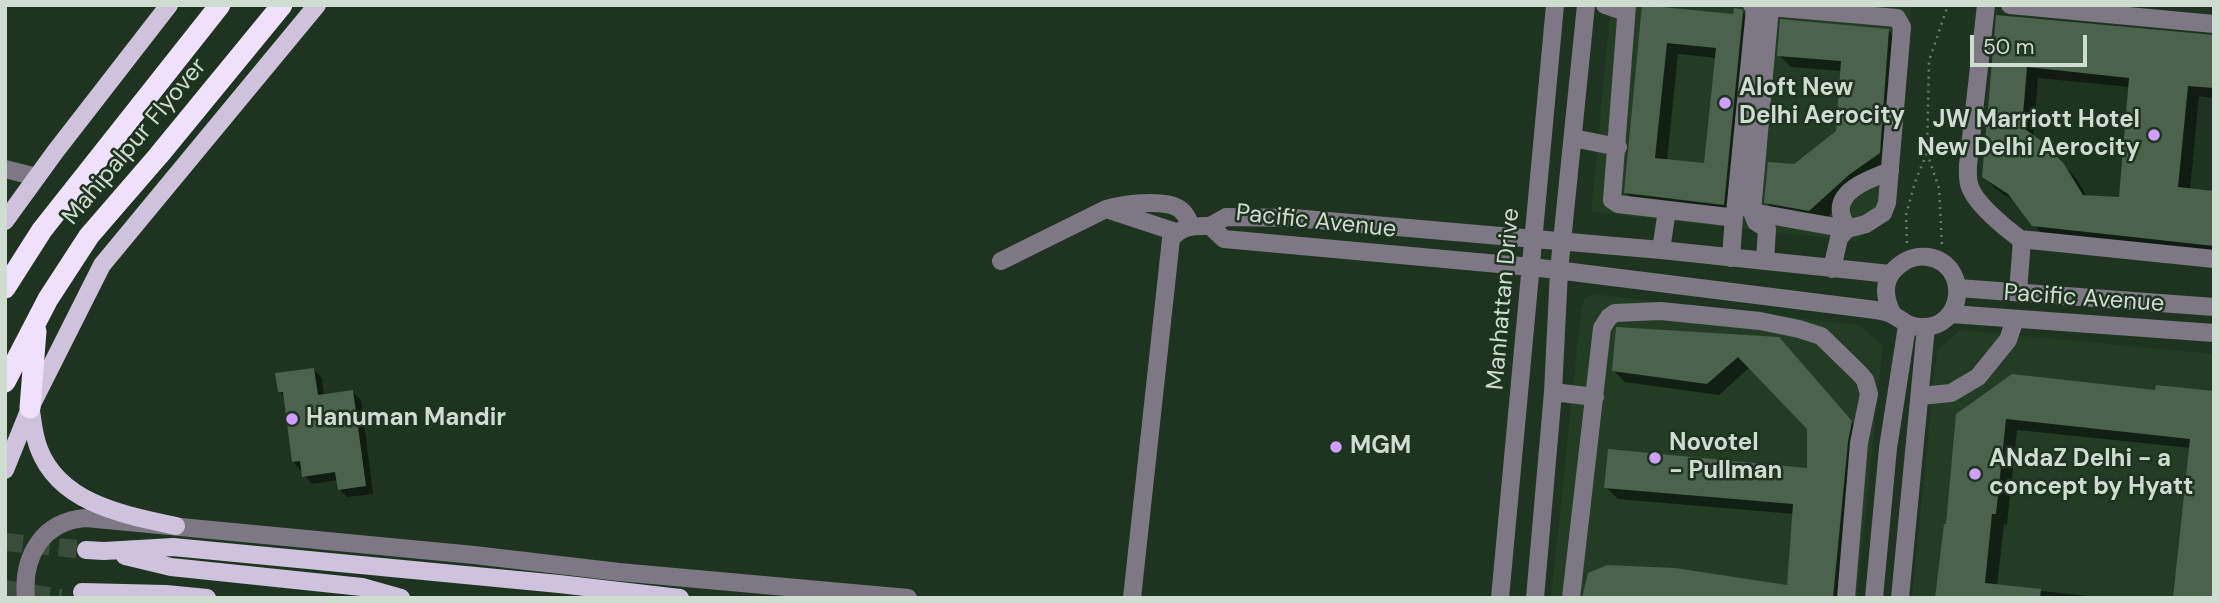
<!DOCTYPE html>
<html>
<head>
<meta charset="utf-8">
<style>
	body { margin:0 }
	#map { position:relative; width:2219px; height:603px; overflow:hidden; background:#1e3420; font-family:"DM Sans",sans-serif }
	canvas { display:block }
	.frame { position:absolute; inset:0; border:7px solid #cfdcd0; pointer-events:none }
	.scale { position:absolute; left:1970px; top:35px; width:117px; height:32px; box-sizing:border-box; border:4px solid #cfdcd0; border-top:0; padding-left:9px; font-size:21px; line-height:24px; white-space:nowrap; color:#cfdcd0; -webkit-text-stroke:5px #1e3420; paint-order:stroke }
</style>
</head>
<body>
<div id="map">
<canvas width="2219" height="603"></canvas>
<div class="frame"></div>
<div class="scale">50 m</div>
</div>
<script>
const g = document.querySelector('canvas').getContext('2d');
g.lineJoin = 'round';
function fill(path, color) { g.fillStyle = color; g.fill(path, 'evenodd'); }
function stroke(path, color, width, dash) { g.strokeStyle = color; g.lineWidth = width; g.lineCap = dash ? 'butt' : 'round'; g.setLineDash(dash || []); g.stroke(path); }
function drawText(font, color, halo, rows, align = 'center') {
  g.font = font + ' "DM Sans",sans-serif'; g.lineWidth = 5; g.setLineDash([]); g.textBaseline = 'middle'; g.strokeStyle = halo; g.fillStyle = color; for (const [text, x, y, turn = 0] of rows) {
    g.save(); g.translate(x, y); g.rotate((+turn || 0) * Math.PI / 180); g.textAlign = isNaN(turn) ? turn : align; if (halo) g.strokeText(text, 0, 0); g.fillText(text, 0, 0); g.restore();
  }
}
fill(new Path2D(`
	M1611,5H1914L1911,9L1890,221L1869,230L1856,241L1591,212Z
	M1592,294L1859,325L1883,346L1857,598H1551L1581,311L1584,299Z
	M1960,330L2214,354V598H1912L1937,350Z`), '#223d24');
fill(new Path2D(`
	M1643,7L1734,16L1741,11L1753,23L1736,216L1637,204L1626,193ZM1678,54L1717,58L1706,165L1667,161Z
	M1998,16L2214,37V98L2199,96L2190,190L2214,192V256L2045,237L2015,202L1995,188L1983,176ZM2038,78L2130,87L2121,199L2087,197L2076,178L2043,144L2033,137Z
	M1888,30L1900,42L1891,165L1862,185L1822,222L1778,214L1766,202L1795,166L1838,132L1842,71L1791,67L1779,55Z
	M1790,351L1863,435L1845,598H1584L1789,587L1794,514L1618,499L1606,487L1809,470V428L1750,367L1719,395L1625,382L1613,370Z
	M314,370L322,378L324,396L353,392L361,400L373,494L347,497L339,489L338,480L312,484L293,461L286,398L280,392Z
	M2157,392L2214,393L2191,448L2017,430L2007,525L2004,524L1997,586L2106,598H1937L1947,526L1958,415Z`), '#0007');
fill(new Path2D(`
	M1642,5L1733,14L1734,8L1742,9L1743,12L1724,205L1624,193ZM1667,43L1716,48L1704,163L1655,158Z
	M1996,15L2214,35V88L2188,86L2178,187L2214,191V246L2032,226L2008,194L1982,177ZM2027,67L2129,78L2119,197L2083,195L2064,164L2044,143L2022,127Z
	M1780,19L1889,29L1880,153L1850,174L1809,211L1764,203L1768,162L1794,164L1836,131L1841,61L1777,56Z
	M1616,327L1779,337L1852,421L1848,442L1833,598H1582L1588,573L1607,565L1675,568L1787,585L1793,504L1604,488L1608,449L1807,468V429L1738,357L1707,384L1612,371Z
	M314,368L318,395L353,390L366,486L338,490L335,472L302,477L300,461L292,462L283,392H278L275,373Z
	M2012,374L2155,390L2156,385L2214,391V598H2173L2190,439L2006,419L1996,514H1992L1985,583L2041,589L2040,598H1935L1944,524H1946L1956,414Z`), '#4b624d');
stroke(new Path2D(`
	M5,542L86,550
	M5,589L61,598`), '#394d3a', 18, [18, 9]);
stroke(new Path2D(`
	M1927,153L1939,188L1942,245
	M1907,243L1906,215L1915,182L1927,153L1929,61L1948,5`), '#6a7c6c', 2.5, [2, 5]);
stroke(new Path2D(`
	M1605,5L1626,12
	M1627,5L1612,200L1618,204L1728,217L1734,216L1735,213L1755,9L1752,5
	M1986,5L1968,165C1968,172 1967,180 1970,187C1976,204 2005,228 2020,239L2214,259
	M2010,5L2214,24
	M1573,138L1618,147
	M5,169L37,177
	M1106,209L1176,232
	M1752,212L1847,229L1866,224L1883,213L1887,203L1902,27L1897,18L1770,7L1752,212L1756,222L1767,229L1765,261
	M1210,226L1224,239L1532,267L1876,310C1881,311 1887,312 1891,314C1902,319 1907,327 1920,327C1965,330 1971,264 1928,257C1914,255 1904,260 1894,270C1882,283 1885,300 1893,315
	M1210,226L1226,217L1294,218L1661,250L1890,274
	M1847,229C1845,224 1842,218 1841,213C1837,189 1873,178 1890,171
	M1661,250L1667,210
	M1731,258L1734,216
	M1001,261L1106,209C1122,204 1163,199 1178,208C1185,212 1188,219 1191,226
	M1832,269L1839,238L1847,229
	M1958,288L2214,307
	M2018,292L2022,240
	M1951,314L2214,333
	M1553,392L1595,397
	M1920,396L1951,393L1978,377L2008,340L2015,319
	M26,598C22,557 42,521 86,518L474,555L619,572L908,598
	M1132,598L1171,239C1182,225 1194,226 1210,226
	M1500,598L1555,5
	M1535,598L1553,392L1559,271L1586,5
	M1571,598L1602,328L1609,317L1615,313L1661,311L1760,321L1799,329L1821,336L1860,374L1865,380L1869,394L1859,443L1846,598
	M1874,598L1888,448L1907,326
	M1900,598L1926,327`), '#7e7884', 18);
stroke(new Path2D(`
	M5,221L55,152L169,5
	M31,411C33,424 34,437 39,449C60,504 125,515 176,526
	M5,470L30,408L102,265L317,5
	M86,550L104,551L173,547L559,584L680,598
	M125,556L171,567L362,587L401,598
	M82,592L166,594L207,598`), '#cfc2dc', 18);
stroke(new Path2D(`
	M5,288L42,230L220,5
	M5,382L48,299L89,236L159,155L282,5
	M30,408L36,331`), '#efe0fe', 21);
for (const [x, y, r, color] of [
	[1725,103,7,"#d19dfe"],
	[2154,135,7,"#d19dfe"],
	[292,419,7,"#d19dfe"],
	[1336,447,7,"#d19dfe"],
	[1655,458,7,"#d19dfe"],
	[1975,474,7,"#d19dfe"]
]) { const dot = new Path2D(); dot.arc(x, y, r, 0, 2 * Math.PI); g.fillStyle = color; g.fill(dot); stroke(dot, '#1e3420', 2.5); }
drawText('bold 24px', '#cfdcd0', '#1e3420', [
	["Aloft New",1739,89],
	["Delhi Aerocity",1739,117],
	["JW Marriott Hotel",2140,121,"right"],
	["New Delhi Aerocity",2140,149,"right"],
	["Hanuman Mandir",306,419],
	["Novotel",1669,444],
	["- Pullman",1669,472],
	["MGM",1350,447],
	["ANdaZ Delhi - a",1989,460],
	["concept by Hyatt",1989,488]
], 'left');
drawText('24px', '#cfdcd0', '#1e3420', [
	["Mahipalpur Flyover",135,142,-50],
	["Pacific Avenue",1316,222,6],
	["Manhattan Drive",1504,299,-85],
	["Pacific Avenue",2084,299,4]
]);
</script>
</body>
</html>
